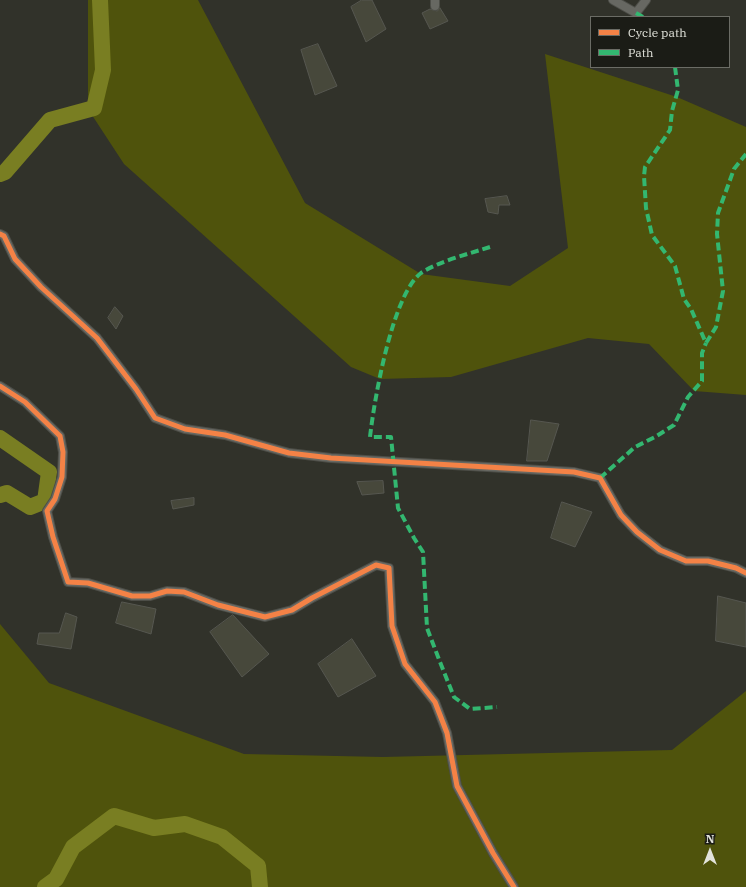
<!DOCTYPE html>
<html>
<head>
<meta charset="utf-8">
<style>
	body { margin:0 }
	#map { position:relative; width:746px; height:887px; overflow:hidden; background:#31322a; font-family:"IBM Plex Serif",serif }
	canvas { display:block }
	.legend { position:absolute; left:590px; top:16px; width:140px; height:52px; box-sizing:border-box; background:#1b1c16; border:1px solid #6b6c65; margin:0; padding:5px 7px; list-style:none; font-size:12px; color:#e2e3db }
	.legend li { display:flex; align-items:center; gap:8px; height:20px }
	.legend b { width:20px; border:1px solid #6b6c65 }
	.north { position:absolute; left:690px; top:831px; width:40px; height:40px; -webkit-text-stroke:3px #1b1c16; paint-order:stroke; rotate:0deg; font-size:11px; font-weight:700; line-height:16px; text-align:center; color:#e2e3db }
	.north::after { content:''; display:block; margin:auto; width:14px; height:18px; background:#e2e3db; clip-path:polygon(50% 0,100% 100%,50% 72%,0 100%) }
</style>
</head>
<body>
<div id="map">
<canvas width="746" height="887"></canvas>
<ul class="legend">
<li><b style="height:5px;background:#f48246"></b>Cycle path</li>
<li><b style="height:5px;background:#33b770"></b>Path</li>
</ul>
<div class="north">N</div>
</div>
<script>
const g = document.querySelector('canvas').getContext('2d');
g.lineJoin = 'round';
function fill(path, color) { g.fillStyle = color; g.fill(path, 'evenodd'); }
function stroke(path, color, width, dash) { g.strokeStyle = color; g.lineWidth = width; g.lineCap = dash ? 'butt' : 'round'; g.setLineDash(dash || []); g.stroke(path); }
fill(new Path2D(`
	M88,0H198L305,203L421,274L510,286L568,248L545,54L677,97L746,127V395L694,391L649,344L588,338L451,377L380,379L351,367L124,164L88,109Z
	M0,624L49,683L244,754L383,757L672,750L746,691V887H0Z`), '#4f530c');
stroke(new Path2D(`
	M0,174L5,172L50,120L94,108L103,70L100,0
	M0,438L49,472L45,501L30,507L7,493L0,495
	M45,887L56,879L73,847L114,816L154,828L185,824L222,837L258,866L260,887`), '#797e22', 16);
const building = new Path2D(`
	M362,0H372L386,29L366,42L351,7Z
	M440,8L448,21L430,29L422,13L430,9L437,11Z
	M318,44L337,86L315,95L301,50Z
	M507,196L510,205H499L498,214L488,212L485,199Z
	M115,307L123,316L116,329L108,318Z
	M531,420L559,424L547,461H527Z
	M383,481L384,493L362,495L357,482Z
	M194,498V505L173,509L171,501Z
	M562,502L592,512L575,547L551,538Z
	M718,596L746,603V647L716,641Z
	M122,602L156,609L151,634L116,623Z
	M66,613L77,617L71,649L37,644L39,633H59Z
	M233,615L269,654L242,677L210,632Z
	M352,639L376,676L338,697L318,664Z`);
fill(building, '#47483b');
stroke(building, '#565750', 1);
const street = new Path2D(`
	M613,0L636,13L646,0
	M435,6V0
	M0,234L4,236L15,259L41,287L97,338L136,389L155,418L185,429L225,435L289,453L331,458L574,472L600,478L621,515L637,532L660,550L686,561H708L736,568L746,573
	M0,386L25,402L60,436L63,452L62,477L55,499L47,511L53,537L68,582L88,583L132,596H150L167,591L184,592L218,605L265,617L292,610L312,598L376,565L389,568L392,626L405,664L435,702L447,733L457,786L493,853L514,887`);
stroke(street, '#4d4e48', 10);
stroke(street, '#676862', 8);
stroke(new Path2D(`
	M636,13L643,17
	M675,67L678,90L672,111L670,130L645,167L644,176L646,208L652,235L675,266L684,299L691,309L706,343L716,327L723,291L717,234L718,213L734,169L746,154
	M490,247C471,253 437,262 421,273C392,295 374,401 370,437H391L398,508L414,538L423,552L427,628L440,662L454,697L470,709L497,707
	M600,478L635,447L655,437L674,425L688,397L702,381V353L706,343`), '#33b770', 4, [8, 4]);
stroke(new Path2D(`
	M0,234L4,236L15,259L41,287L97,338L136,389L155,418L185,429L225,435L289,453L331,458L574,472L600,478L621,515L637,532L660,550L686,561H708L736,568L746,573
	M0,386L25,402L60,436L63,452L62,477L55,499L47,511L53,537L68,582L88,583L132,596H150L167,591L184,592L218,605L265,617L292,610L312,598L376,565L389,568L392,626L405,664L435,702L447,733L457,786L493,853L514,887`), '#f48246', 5);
</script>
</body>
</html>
